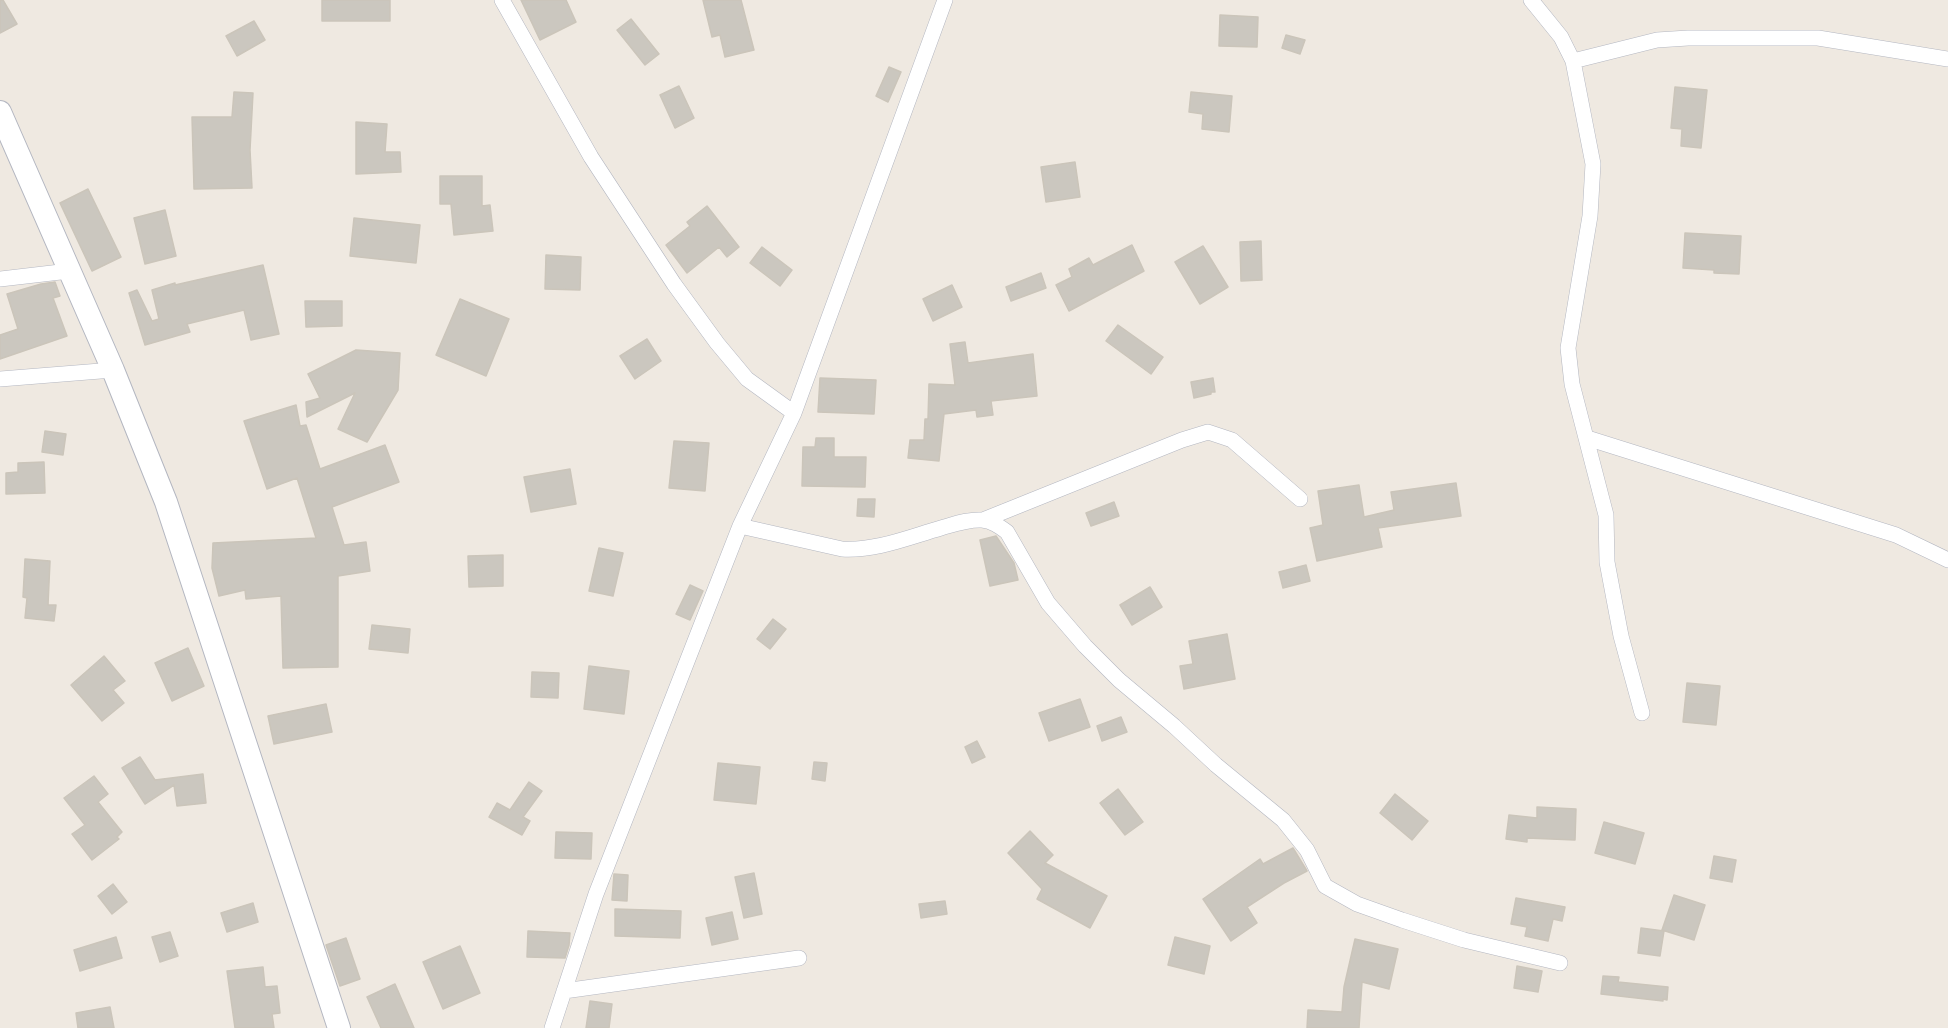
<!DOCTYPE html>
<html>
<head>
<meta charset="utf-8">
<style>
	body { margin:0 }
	canvas { display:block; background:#efe9e1 }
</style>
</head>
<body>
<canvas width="1948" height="1028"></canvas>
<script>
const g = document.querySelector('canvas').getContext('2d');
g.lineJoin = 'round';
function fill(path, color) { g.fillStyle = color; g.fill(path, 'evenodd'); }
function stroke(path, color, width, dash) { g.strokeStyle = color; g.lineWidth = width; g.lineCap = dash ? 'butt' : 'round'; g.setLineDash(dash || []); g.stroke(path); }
const building = new Path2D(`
	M0,0H3L17,24L0,33Z
	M322,0H390V21H322Z
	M521,0H566L576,22L540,40Z
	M703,0H741L754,50L725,57L720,35L712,37Z
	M1220,15L1258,17L1257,47L1219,46Z
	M631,19L659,54L645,65L617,30Z
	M254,21L265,40L237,56L226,36Z
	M1286,35L1305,40L1300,54L1282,48Z
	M889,67L901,72L888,102L876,96Z
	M679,86L694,118L675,128L660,95Z
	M1675,87L1707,90L1701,148L1681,146L1682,129L1671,128Z
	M234,92L253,93L250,150L252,188L194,189L192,117H232Z
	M1191,92L1232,96L1229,132L1202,129L1203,114L1189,112Z
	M356,122L387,124L385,152H400L401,172L356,174Z
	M1075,162L1080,197L1046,202L1041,167Z
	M440,176H482V206L490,205L493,231L454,235L451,204H440Z
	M88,189L121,257L92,271L60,203Z
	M707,206L739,247L727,257L719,247L687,273L666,245L690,226L687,222Z
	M165,210L176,256L145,264L134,218Z
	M354,218L420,225L416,263L350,256Z
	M1685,233L1741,236L1739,274L1714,273V270L1683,268Z
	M1261,241L1262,280L1241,281L1240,242Z
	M1132,245L1144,271L1069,311L1056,285L1072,277L1069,269L1089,258L1093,265Z
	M1203,246L1228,287L1200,304L1175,262Z
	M762,247L792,270L780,286L750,263Z
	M546,255L581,257L580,290L545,289Z
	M263,265L279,334L251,340L244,310L187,324L190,332L145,345L129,293L137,290L152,321L159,319L152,290L175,283V285Z
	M1041,273L1046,288L1011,301L1006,287Z
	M55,282L60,296L53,298L67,336L0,359V335L18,329L7,294L41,284Z
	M952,285L962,307L933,321L923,299Z
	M460,299L509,319L486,376L436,355Z
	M305,301H342V326L306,327Z
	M1118,325L1163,357L1151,374L1106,341Z
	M647,339L661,361L635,379L620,356Z
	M965,342L968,363L1033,354L1037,396L991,401L993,415L977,417L976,410L944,414L939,461L908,458L910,440H924L925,419H928L929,384L955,385L950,344Z
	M356,350L400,353L398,390L367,442L338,429L355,393L307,417L306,402L320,398L308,374Z
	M820,378L876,380L874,414L818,412Z
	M1213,378L1215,392H1211V394L1194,398L1191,382Z
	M296,405L300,426L306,425L320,469L385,445L399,482L332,507L344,545L366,542L370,571L338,576V667L283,668L281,596L246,599L245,590L219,596L212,568L213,543L316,538L297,478L267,489L244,421Z
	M45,431L66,434L63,455L42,452Z
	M816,438H834V457H866L865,487L802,486L803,447H815Z
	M674,441L709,443L705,491L669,488Z
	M44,462L45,493L6,494V473L18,472V463Z
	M570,469L576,504L531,512L524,477Z
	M1456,483L1461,516L1378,528L1382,547L1317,561L1310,528L1323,525L1318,491L1359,485L1364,517L1394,510L1391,492Z
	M858,499H875L874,517L857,516Z
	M1114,502L1119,516L1091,526L1086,513Z
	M996,536L1014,563L1018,580L990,586L980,540Z
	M599,548L623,553L613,596L589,591Z
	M503,555V586L469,587L468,556Z
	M25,559L50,561L48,605H56L54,621L25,618L27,598L23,597Z
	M1306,565L1310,581L1283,588L1279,572Z
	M690,585L703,591L690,620L676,614Z
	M1150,587L1162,607L1132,625L1120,605Z
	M773,619L786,629L770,649L757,639Z
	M372,625L410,629L408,653L369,649Z
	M1227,634L1235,679L1184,689L1180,666L1193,664L1189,641Z
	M188,648L204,686L172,701L155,663Z
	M104,656L125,681L113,690L124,703L102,721L71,685Z
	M589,666L629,671L624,714L584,709Z
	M532,672L559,673L558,698L531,697Z
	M1687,683L1720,686L1716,725L1683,722Z
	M1080,699L1090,727L1049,741L1039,713Z
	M326,704L332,732L274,744L268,716Z
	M1121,717L1127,732L1102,741L1097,726Z
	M977,741L985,757L972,763L965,747Z
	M140,757L155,780L203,774L206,803L177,806L174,785L145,804L122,768Z
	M814,762L827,763L825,781L812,779Z
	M718,763L760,767L756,804L714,800Z
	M94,776L108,794L98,802L122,832L117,837L119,839L92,860L72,834L85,825L64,798Z
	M529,782L542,791L523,817L530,821L522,835L489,817L497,803L510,810Z
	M1118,789L1143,822L1125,835L1100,803Z
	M1395,794L1428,821L1412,840L1380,813Z
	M1537,807L1576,809L1575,840L1527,838V842L1506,839L1509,815L1537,818Z
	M1604,822L1644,833L1635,864L1595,853Z
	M1030,831L1053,855L1045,863L1107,896L1090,928L1037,899L1042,889L1008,853Z
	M556,832L592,833L591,859L555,858Z
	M1293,848L1307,871L1284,883L1247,907L1257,923L1231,941L1203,899L1260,859L1263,864Z
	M1714,856L1736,860L1732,882L1710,878Z
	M754,873L762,914L744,918L735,877Z
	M614,874L628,875L627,901L612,900Z
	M113,884L127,902L112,914L98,896Z
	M1674,895L1705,905L1694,940L1662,930Z
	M1516,898L1565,907L1562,921L1553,919L1548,941L1525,936L1527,927L1511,924Z
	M945,901L947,914L921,918L919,904Z
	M253,903L258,922L227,932L221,913Z
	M615,909L681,911L680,938L615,936Z
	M732,912L738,939L712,945L706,918Z
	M1641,928L1664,931L1660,956L1638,953Z
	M528,931L570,933L569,945L565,958L527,957Z
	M170,932L178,956L160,962L152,937Z
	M116,937L122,958L80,971L74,950Z
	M1175,937L1210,946L1204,974L1168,965Z
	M346,938L360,979L340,986L326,945Z
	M1355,939L1398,949L1389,989L1362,982L1359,1028H1307L1308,1010L1342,1012L1344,987Z
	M460,946L480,993L443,1009L423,962Z
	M1517,966L1542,971L1538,992L1514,988Z
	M263,967L265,987L277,986L280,1013L272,1014L274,1028H235L227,971Z
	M1603,976L1619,977L1618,982L1668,987L1667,1000L1663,999V1001L1601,994Z
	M395,984L414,1028H381L367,997Z
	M590,1001L612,1004L609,1028H586Z
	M110,1007L114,1028H78L76,1013Z`);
fill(building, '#cbc7bf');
stroke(building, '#cbc5ba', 1.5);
const minor = new Path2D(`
	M502,0L591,157L674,284L717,343L747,379L794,413
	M1531,0L1561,37L1573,61L1593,164L1590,216L1568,348L1572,384L1606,515L1607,562L1621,636L1642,713
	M1573,61L1657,40L1688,38H1818L1948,59
	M0,279L69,271
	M0,379L113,370
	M1587,438L1896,535L1948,560
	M983,520L1182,440L1208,432L1232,440L1300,499
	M740,526L842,549C876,551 909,537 941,528C955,524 969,519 982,520C992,521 999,526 1007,532L1048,603L1085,646L1119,680L1174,726L1216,765L1283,820L1307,850L1325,886L1357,904L1402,920L1464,940L1560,963
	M564,991L799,958
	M552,1028L596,894L740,526L794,413L945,0`);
const secondary = new Path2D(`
	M0,112L113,370L166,502L339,1028`);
stroke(minor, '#b4b7c1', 16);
stroke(secondary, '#b4b7c1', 24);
stroke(minor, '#fff', 15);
stroke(secondary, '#fff', 22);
</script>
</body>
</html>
